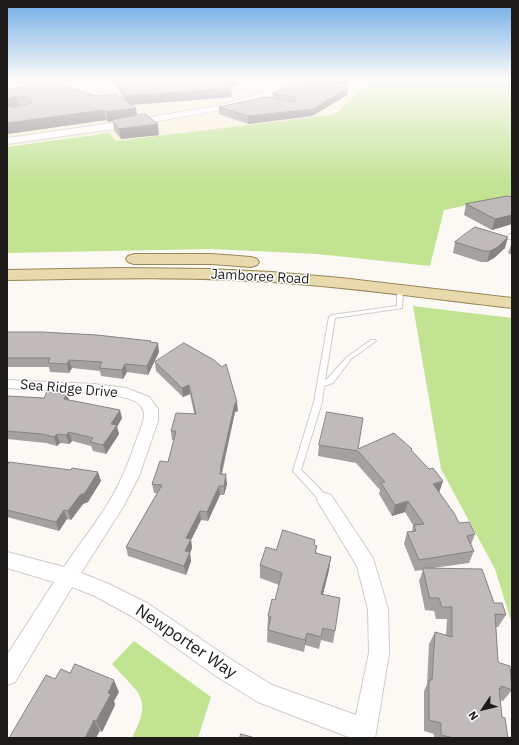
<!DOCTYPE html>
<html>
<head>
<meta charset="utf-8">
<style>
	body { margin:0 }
	#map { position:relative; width:519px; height:745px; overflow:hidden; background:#fcf9f5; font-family:"IBM Plex Sans",sans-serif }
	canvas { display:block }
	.frame { position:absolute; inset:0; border:8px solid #1c1b1a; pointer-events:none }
	.north { position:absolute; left:463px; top:689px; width:40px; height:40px; -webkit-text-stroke:3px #fff; paint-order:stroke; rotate:235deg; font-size:11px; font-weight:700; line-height:16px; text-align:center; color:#1c1b1a }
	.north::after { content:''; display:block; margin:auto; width:14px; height:18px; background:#1c1b1a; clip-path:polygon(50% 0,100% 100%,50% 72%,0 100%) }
</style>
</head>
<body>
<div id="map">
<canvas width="519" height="745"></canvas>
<div class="frame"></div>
<div class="north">N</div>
</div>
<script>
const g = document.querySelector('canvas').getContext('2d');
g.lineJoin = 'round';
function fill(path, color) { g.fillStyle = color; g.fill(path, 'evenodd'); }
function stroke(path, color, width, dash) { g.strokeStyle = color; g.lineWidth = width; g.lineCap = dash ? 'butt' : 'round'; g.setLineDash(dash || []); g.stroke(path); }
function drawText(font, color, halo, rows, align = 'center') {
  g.font = font + ' "IBM Plex Sans",sans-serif'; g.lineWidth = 3; g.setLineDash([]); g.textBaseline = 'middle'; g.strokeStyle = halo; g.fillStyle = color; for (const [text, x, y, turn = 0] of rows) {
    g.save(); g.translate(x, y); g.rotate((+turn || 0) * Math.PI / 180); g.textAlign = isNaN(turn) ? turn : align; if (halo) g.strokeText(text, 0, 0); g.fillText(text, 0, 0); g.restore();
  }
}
fill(new Path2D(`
	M7,80H378L360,90L338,112L330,115L116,141L109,133L7,147Z`), '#f8efd9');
fill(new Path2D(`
	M378,80H512V200L468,205L444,210L430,266L317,254L212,249L7,253V147L109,133L116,141L330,115L338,112L360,90Z
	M413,306L512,318V624L495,569L441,469Z
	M134,641L211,697L198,738H132C153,697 140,695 112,664Z`), '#c1e392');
const service = new Path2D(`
	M16,80L47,85L48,86L47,87L7,80Z
	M89,80L96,83L117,84L102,86L82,83H91L87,81Z
	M280,83L294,84L304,88L303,89L294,86L281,85Z
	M400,288L403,290L402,308L335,318L325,380L327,379L347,357L371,340H375L376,341L351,359L333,383L324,386L322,402L301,470L328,497L329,500L328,503L325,504L322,503L293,471L314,402L329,317L332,315L397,306V290Z`);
const minor = new Path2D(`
	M512,233V239H508L506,237Z
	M7,380L94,384L126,388L149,397L158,409V421L139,476L123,507L81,573L109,584L147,603L232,660L272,685L356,715L369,653L368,609L357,566L317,500L319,495L325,493L331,495L373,558L388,609L389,653L375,738H351L258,702L216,676L133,617L95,596L72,587L15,682L7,685V655L54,582L7,568V552L64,567C84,537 109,508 123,475C128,464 132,452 136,441C140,430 150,413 139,404C122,389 33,390 7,388Z`);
const tertiary = new Path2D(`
	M79,80H95L7,97V93Z`);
const secondary = new Path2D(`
	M278,80H285L279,91L268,97L219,110L120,128L7,144V138L120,122L218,106L262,93L273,87Z`);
const primary = new Path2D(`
	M134,254H211L251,257L257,259L259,262L257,265L251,267L211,264H134L128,262L126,259L128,256Z
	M122,268L209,269L272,272L341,278L512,298V308C432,299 351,287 271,282C183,276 95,279 7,280V270Z`);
stroke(service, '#cfcdc9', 2);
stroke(minor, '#cfcdc9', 2);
stroke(tertiary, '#cfcdc9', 2);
stroke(secondary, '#cfcdc9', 2);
stroke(primary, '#988757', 2);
fill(service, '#fff');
fill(minor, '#fff');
fill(tertiary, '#fff');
fill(secondary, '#fff');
fill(primary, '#e9daae');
fill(new Path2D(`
	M114,80H237V85L228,86L231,88L232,97L132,105L136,108L137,116L159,135L121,139L114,130L113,121L108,122L106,120L7,134V90L123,98L117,86L116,83L115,82ZM19,106H22L16,108L13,107Z
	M304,80H361L331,86L347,95L312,116L248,124L219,114V107L273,98V93L304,85Z
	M512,197V224L492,230L464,215L466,204Z
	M455,242L505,248L494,258L487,262H481L453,253Z
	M512,242V255L508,253Z
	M7,332L151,341V343L159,352L148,375L127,372L123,379L101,376L100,371L72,368L69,373L50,372L49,367H7Z
	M155,362L238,411L235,412L222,474L227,484L224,495H220L208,521L201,520L191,540L192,548L190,553L191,561L186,575L128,556L126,547L157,493H154L152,484L168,462L174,440H172L171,431L194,413L190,394L183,397L156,371Z
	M67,394L69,400L122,418L117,427L119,434L106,454L93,451L91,446L72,441L69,444L60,443L57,446L46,443L7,439V396L44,398Z
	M319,445L358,449L412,451L459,523L475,534L471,545L474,551L469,563L433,568L494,603L506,615L498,627H496L498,661L512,690L503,701L500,700L502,717L508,738H434V734L424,731V691L427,684L429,644L435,632L446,635L447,619H436L434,611L425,610L419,581L423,570L415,571L404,544L407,532H412L413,525L405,512L392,516L379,494L380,490L356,463L318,456Z
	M7,464L101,481L88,502L83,504L71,520L67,519L59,531L7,517Z
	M315,540L314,545L317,553L331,557L329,570L323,594L335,631L333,643L321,640L319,649L305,645L304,652L267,642L268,616L275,600L279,585L260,578V565L276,550Z
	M55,679L119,692L114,701L115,705L102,732L100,731Z`), '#a5a1a0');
fill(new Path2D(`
	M220,80H237V85L220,86Z
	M320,80H361L320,88Z
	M231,88L232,97L126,105L125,96Z
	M348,88L347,95L312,116L248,124V116Z
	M17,96L19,106L7,109V99Z
	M136,108L137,118L112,120L113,121L108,122L106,112Z
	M104,110L106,120L7,134V123Z
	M158,124L159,135L121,139L119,129Z
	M512,215V224L492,230L495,219Z
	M508,237L505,248L494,258L487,262L490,251Z
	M158,343L159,352L148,375L147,366Z
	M69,360L72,368L69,373L67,364Z
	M125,364L127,372L123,379L122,370Z
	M189,385L190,394L183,397L182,388Z
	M67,394L70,403L64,399Z
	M237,402L238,411L235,412L221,474H220L221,465L235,403Z
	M120,410L122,418L117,427L119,434L106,454L103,445L111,424Z
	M69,432L72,441L69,444L66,435Z
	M57,434L60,443L57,446L54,437Z
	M98,472L101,481L88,502L83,504L71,520L68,511L80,495Z
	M226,474L227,484L224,495V486Z
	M443,481L439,493L433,484Z
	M219,486L220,495L208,521L207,512Z
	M408,501L405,512L392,516L395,505Z
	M64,510L67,519L59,531L56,522Z
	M200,511L201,520L191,540L192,548L190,553L191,561L186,575L184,566L185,551L186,538Z
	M331,557L329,570L320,606L321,594Z
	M307,633L305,645L304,652L305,640Z
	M114,680L119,692L114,701L115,705L102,732L96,721L108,693Z
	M94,720L100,731L96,738H85Z`), '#868382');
const building = new Path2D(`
	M117,80H223L231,88L125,96Z
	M53,83L96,96L117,94L136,108L106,112L104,110L7,123V106L16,108L31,103L32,101L25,97L17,96L7,99V90L28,86Z
	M292,85H325L348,88L313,109L248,116L219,107L266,97L293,102L296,100L294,97L273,93Z
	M145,114L158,124L119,129L112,120Z
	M508,196L512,197V215L495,219L466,204Z
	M475,227L508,237L498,247L490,251H484L455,242Z
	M7,332H42L97,335L151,341L150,342L158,343L147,366L125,364L122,370L99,368L102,362L69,360L67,364L48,363L50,358H7Z
	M184,343L214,360L222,367L226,364L237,402L235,403L221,465L220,474H226L224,486H219L207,512L200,511L186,538L191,539L185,551L190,552L184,566L126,547L162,485L152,484L160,461L168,462L176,431H171L176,413L196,414L189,385L182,388L155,362Z
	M47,392L67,394L64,399L120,410L111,424L117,425L103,445L90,442L93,438L69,432L66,435L57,434L54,437L42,434L7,431V396L44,398Z
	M327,412L363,418L358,449L394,433L412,449L411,450L429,469L433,468L443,481L433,484L454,513L459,523L469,522L475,534L467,536V537L474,551L419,560L407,532L416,531L414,525L424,524L408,501L395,505L381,483L385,482L358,451L319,445Z
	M9,462L71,470L72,468L98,472L85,493L80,495L68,511L64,510L56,522L7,510V464H8Z
	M283,530L315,540L314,545L317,546L315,553L331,557L321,594L340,598L335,631L323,628L321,637L307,633L305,640L268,630L271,617L268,616L272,599L275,600L282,573L260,565L266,547L276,550Z
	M423,568L482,569L494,603H502L506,615L495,614L498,661L500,663L510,666L512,690L501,686V689L499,688L502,717L505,718L508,738H454L441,735V723L429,720V680H432L435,632L452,637V607H442L439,598H430Z
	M75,664L114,680L108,693L111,694L96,721L94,720L85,738H9L46,675L55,679L61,669L70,673Z
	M241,734L255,738H240Z`);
fill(building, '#c0bbba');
stroke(building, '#868382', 1);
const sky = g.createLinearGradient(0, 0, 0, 185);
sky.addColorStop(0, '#70ace6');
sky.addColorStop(0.43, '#fefcfa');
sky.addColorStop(1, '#fefcfa00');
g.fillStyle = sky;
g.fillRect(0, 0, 519, 185);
drawText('14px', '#1c1b1a', '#fff', [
	["Jamboree Road",260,277,3],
	["Sea Ridge Drive",69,389,5]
]);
drawText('17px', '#1c1b1a', '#fff', [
	["Newporter Way",186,642,34]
]);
</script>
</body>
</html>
